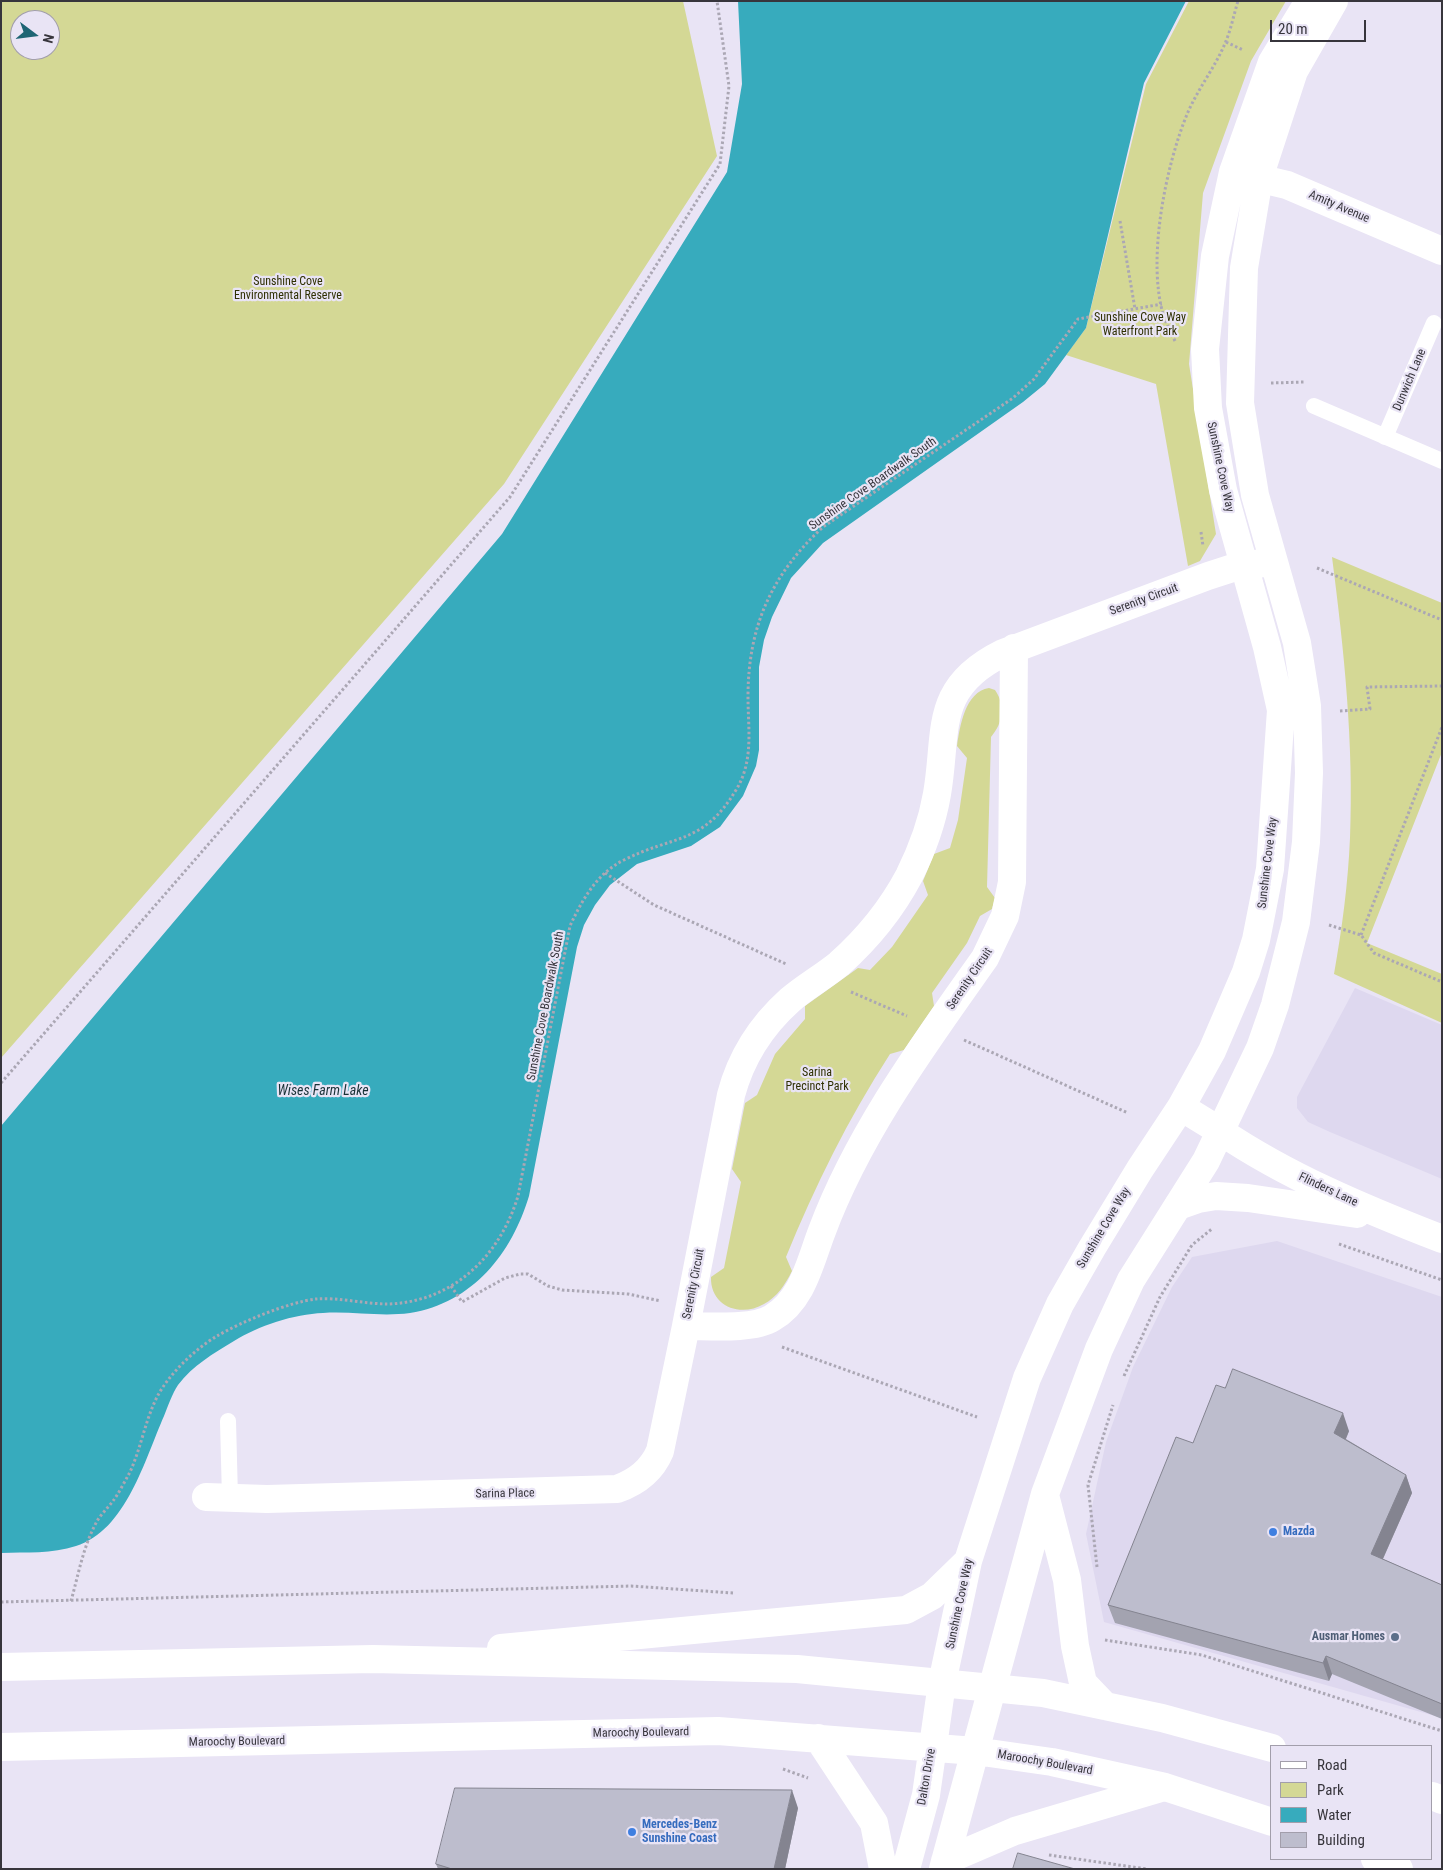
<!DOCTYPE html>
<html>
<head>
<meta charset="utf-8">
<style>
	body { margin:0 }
	#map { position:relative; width:1443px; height:1870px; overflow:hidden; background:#e9e4f5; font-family:"Roboto Condensed",sans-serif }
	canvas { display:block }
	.frame { position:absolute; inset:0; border:2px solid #37353c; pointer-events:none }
	.legend { position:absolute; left:1270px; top:1745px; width:162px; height:115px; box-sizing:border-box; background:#e9e4f5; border:1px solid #a29eab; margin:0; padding:6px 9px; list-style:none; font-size:15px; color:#37353c }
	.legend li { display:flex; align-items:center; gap:10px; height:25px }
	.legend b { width:25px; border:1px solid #a29eab }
	.north { position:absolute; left:10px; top:10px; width:50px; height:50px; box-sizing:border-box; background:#e9e4f5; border:1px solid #a29eab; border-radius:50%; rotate:105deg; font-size:14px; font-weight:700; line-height:20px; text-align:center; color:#37353c }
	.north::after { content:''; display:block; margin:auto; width:18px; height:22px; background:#1e6574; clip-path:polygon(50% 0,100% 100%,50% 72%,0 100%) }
	.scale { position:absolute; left:1270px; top:20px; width:96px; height:22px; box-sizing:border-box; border:2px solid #37353c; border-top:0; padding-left:6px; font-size:15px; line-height:18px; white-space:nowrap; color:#37353c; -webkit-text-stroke:4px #e9e4f5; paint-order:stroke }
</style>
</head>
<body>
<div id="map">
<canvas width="1443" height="1870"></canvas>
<div class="frame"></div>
<ul class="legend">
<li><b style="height:6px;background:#fff"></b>Road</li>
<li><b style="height:14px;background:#d4d895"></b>Park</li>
<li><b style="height:14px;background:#37abbd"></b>Water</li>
<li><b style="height:14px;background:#bdbdcd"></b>Building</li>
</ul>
<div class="north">N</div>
<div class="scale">20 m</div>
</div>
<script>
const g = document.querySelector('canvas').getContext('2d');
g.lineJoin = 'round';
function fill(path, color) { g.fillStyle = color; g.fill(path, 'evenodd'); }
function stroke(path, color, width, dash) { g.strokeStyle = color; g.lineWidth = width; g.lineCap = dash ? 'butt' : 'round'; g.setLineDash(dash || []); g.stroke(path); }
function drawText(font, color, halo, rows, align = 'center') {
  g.font = font + ' "Roboto Condensed",sans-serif'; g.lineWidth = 4.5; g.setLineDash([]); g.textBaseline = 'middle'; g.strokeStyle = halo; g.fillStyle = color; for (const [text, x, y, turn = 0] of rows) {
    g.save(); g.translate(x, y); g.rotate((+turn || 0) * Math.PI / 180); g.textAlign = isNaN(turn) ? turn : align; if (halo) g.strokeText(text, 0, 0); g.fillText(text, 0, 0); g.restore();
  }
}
fill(new Path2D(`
	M1355,988L1442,1025V1179L1330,1132L1308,1122L1297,1108V1097Z
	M1277,1241L1442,1297V1718L1104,1622L1086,1534L1106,1442L1133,1367L1172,1287L1192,1257Z`), '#ded8ef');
fill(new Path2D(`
	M1,1H683L717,156L504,484L1,1058ZM20,20H50V50H20Z
	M1189,1H1286L1251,61L1203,193L1189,364L1216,534L1200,561L1188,566L1156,384L1066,355L1086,328L1146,84Z
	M1332,557L1442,603V752L1367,943L1442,974V1023L1334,974C1342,929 1348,884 1350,838C1354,744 1344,650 1332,557Z
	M989,688L995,690C1006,706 1003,723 991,737L987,887L995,898L992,909L980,916L967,943L932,993L934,1006L904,1050L890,1054C848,1119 815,1186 786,1257L792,1271C785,1285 777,1297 764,1304C740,1318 710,1306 711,1277L724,1268L741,1182L732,1169L745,1103L757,1095L775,1054L805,1019V1006L858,968L870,970L892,947L928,895L923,881L934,854L950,848L958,820L967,758L957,746C960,726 965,692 989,688Z`), '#d4d895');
fill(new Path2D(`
	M738,1H1186L1144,83L1086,328L1045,384L1023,402L823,543L791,578L772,617L764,640L759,667V750L756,766L743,796L720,827L691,846L637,864L610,885L595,905L584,925L577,947L529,1196C512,1253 473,1303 410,1313C380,1317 352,1311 323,1313C294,1314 258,1326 234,1341C213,1354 193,1365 178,1385C172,1394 168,1406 164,1416C145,1459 126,1531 76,1546C52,1554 26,1552 1,1553V1126L502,534L727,172L742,84Z`), '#37abbd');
stroke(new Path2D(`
	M1226,42L1243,50
	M1120,221L1135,309
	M1175,341C1171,333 1167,325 1164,317C1146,261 1166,164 1188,112C1199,87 1216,66 1226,41C1231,29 1234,14 1238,1
	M1271,383L1305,382
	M1201,532L1203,546
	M1317,568L1442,620
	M1340,711L1370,709L1367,687L1442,686
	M605,873L654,905L786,964
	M1329,925L1361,935L1374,953L1442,982
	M1361,935L1442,727
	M851,992L907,1016
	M964,1040L1128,1113
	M1,1083L510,497L720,164L729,86L717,1
	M1339,1244L1442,1280
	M451,1286L462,1302L505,1278L520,1274H528L548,1286L562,1290L628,1294L661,1301
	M782,1347L977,1417
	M1124,1376L1160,1297L1192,1245L1213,1228
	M1097,1567L1088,1485L1113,1405
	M71,1601C78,1576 83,1548 95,1525C99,1516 107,1509 113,1501C119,1493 125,1481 130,1472C141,1448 145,1421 157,1397C169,1374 195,1349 217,1336C241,1322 289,1302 316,1299C337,1297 365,1304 388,1304C453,1302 500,1256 518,1196L570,926C582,900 597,873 624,860C673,835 703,845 736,790C754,761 748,729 748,697C748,627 771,575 823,527L1013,398L1034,379L1078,319L1162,304
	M1,1602L631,1586L733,1593
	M1105,1640L1202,1655L1442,1731
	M783,1769L808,1778
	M1049,1855L1147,1869`), '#aba7b4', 3, [2.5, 2.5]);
stroke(new Path2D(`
	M1314,406L1442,461
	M1385,437L1434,323
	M228,1421L230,1498`), '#fff', 16);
stroke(new Path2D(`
	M1236,173L1287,185L1442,251
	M1014,648L1012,882L1005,916L985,958C925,1043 859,1132 822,1231C810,1262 803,1300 772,1318C753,1330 709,1326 686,1326L731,1095C741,1057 761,1026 790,1000C805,987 823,977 839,964C867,939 891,910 909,876C922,850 932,823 937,794C948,731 932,688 1003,653L1208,576L1242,565L1266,563
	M1220,1131C1288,1177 1365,1209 1442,1239
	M1178,1206L1198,1199L1216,1196L1248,1198L1357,1214
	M206,1497L267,1499L617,1489C637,1482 652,1470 660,1451L686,1326`), '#fff', 28);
stroke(new Path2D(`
	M1181,1107L1220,1131
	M1045,1495L1067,1580L1075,1646L1083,1683L1105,1706
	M501,1648L906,1610L932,1596L968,1561
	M1,1667L373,1659L797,1669L1043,1693L1162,1718L1272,1748
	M818,1738L874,1823L883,1869
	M1,1747L718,1731L975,1751L1052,1762L1165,1787L1272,1822
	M1432,1796L1442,1800
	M1375,1859L1399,1869
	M945,1861L1015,1831L1164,1787
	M906,1869L926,1795L942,1683L968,1561L1027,1378L1060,1304L1092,1248L1140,1169L1181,1107L1212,1051L1246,972L1256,940L1270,869L1281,710L1267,647L1223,490L1208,408L1205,349L1215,256L1233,172L1272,62L1309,1
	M943,1869L1045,1494L1099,1349L1131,1280L1206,1161L1260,1048L1275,1005L1296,922L1306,842L1309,773L1307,706L1297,643L1255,495L1240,403L1244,268L1259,178L1294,71L1334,1`), '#fff', 28);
fill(new Path2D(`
	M1349,1431L1346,1439L1406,1475L1412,1493L1383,1559L1442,1585V1719L1332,1674L1329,1681L1115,1623L1108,1605L1193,1443Z
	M798,1808L785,1869H438L436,1864Z`), '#a3a3b0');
fill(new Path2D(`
	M1343,1413L1349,1431L1341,1450L1334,1433Z
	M1406,1475L1412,1493L1377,1572L1371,1554Z
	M1326,1656L1332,1674L1329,1681L1323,1663Z
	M792,1790L798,1808L785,1869H774Z`), '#848490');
const building = new Path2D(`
	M1233,1369L1343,1413L1334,1433L1406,1475L1371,1554L1442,1585V1704L1326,1656L1323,1663L1108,1605L1176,1437L1193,1443L1216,1385L1225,1388Z
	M455,1788L792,1790L774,1869H452L436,1864Z
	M1018,1853L1075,1869H1013Z`);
fill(building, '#bdbdcd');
stroke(building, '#848490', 1);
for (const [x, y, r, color] of [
	[1273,1532,5,"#3f7fe0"],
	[1395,1637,5,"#5c6f8a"],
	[632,1832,5,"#3f7fe0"]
]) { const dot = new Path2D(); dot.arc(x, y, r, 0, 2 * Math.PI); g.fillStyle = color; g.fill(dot); stroke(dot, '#e9e4f5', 2); }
drawText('12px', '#37353c', '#e9e4f5', [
	["Amity Avenue",1339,207,23],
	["Dunwich Lane",1410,380,-67],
	["Sunshine Cove Way",1220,467,78],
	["Sunshine Cove Boardwalk South",873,484,-35],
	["Serenity Circuit",1144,600,-20],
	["Sunshine Cove Way",1268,863,-83],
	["Serenity Circuit",970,979,-56],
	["Sunshine Cove Boardwalk South",546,1006,-79],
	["Flinders Lane",1328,1190,25],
	["Sunshine Cove Way",1104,1228,-59],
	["Serenity Circuit",694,1284,-79],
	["Sarina Place",505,1494,-1],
	["Sunshine Cove Way",960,1604,-78],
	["Maroochy Boulevard",641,1733,-1],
	["Maroochy Boulevard",237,1742,-1],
	["Maroochy Boulevard",1045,1763,10],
	["Dalton Drive",927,1777,-80]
]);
drawText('12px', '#2f3002', '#e9e4f5', [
	["Sunshine Cove",288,282],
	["Environmental Reserve",288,296],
	["Sunshine Cove Way",1140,318],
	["Waterfront Park",1140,332],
	["Sarina",817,1073],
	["Precinct Park",817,1087]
]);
drawText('bold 12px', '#366cbe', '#e9e4f5', [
	["Mazda",1283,1532],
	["Mercedes-Benz",642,1825],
	["Sunshine Coast",642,1839]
], 'left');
drawText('bold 12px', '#4e5e75', '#e9e4f5', [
	["Ausmar Homes",1385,1637]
], 'right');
drawText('italic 14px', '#183136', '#e9e4f5', [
	["Wises Farm Lake",323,1091]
]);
</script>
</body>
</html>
